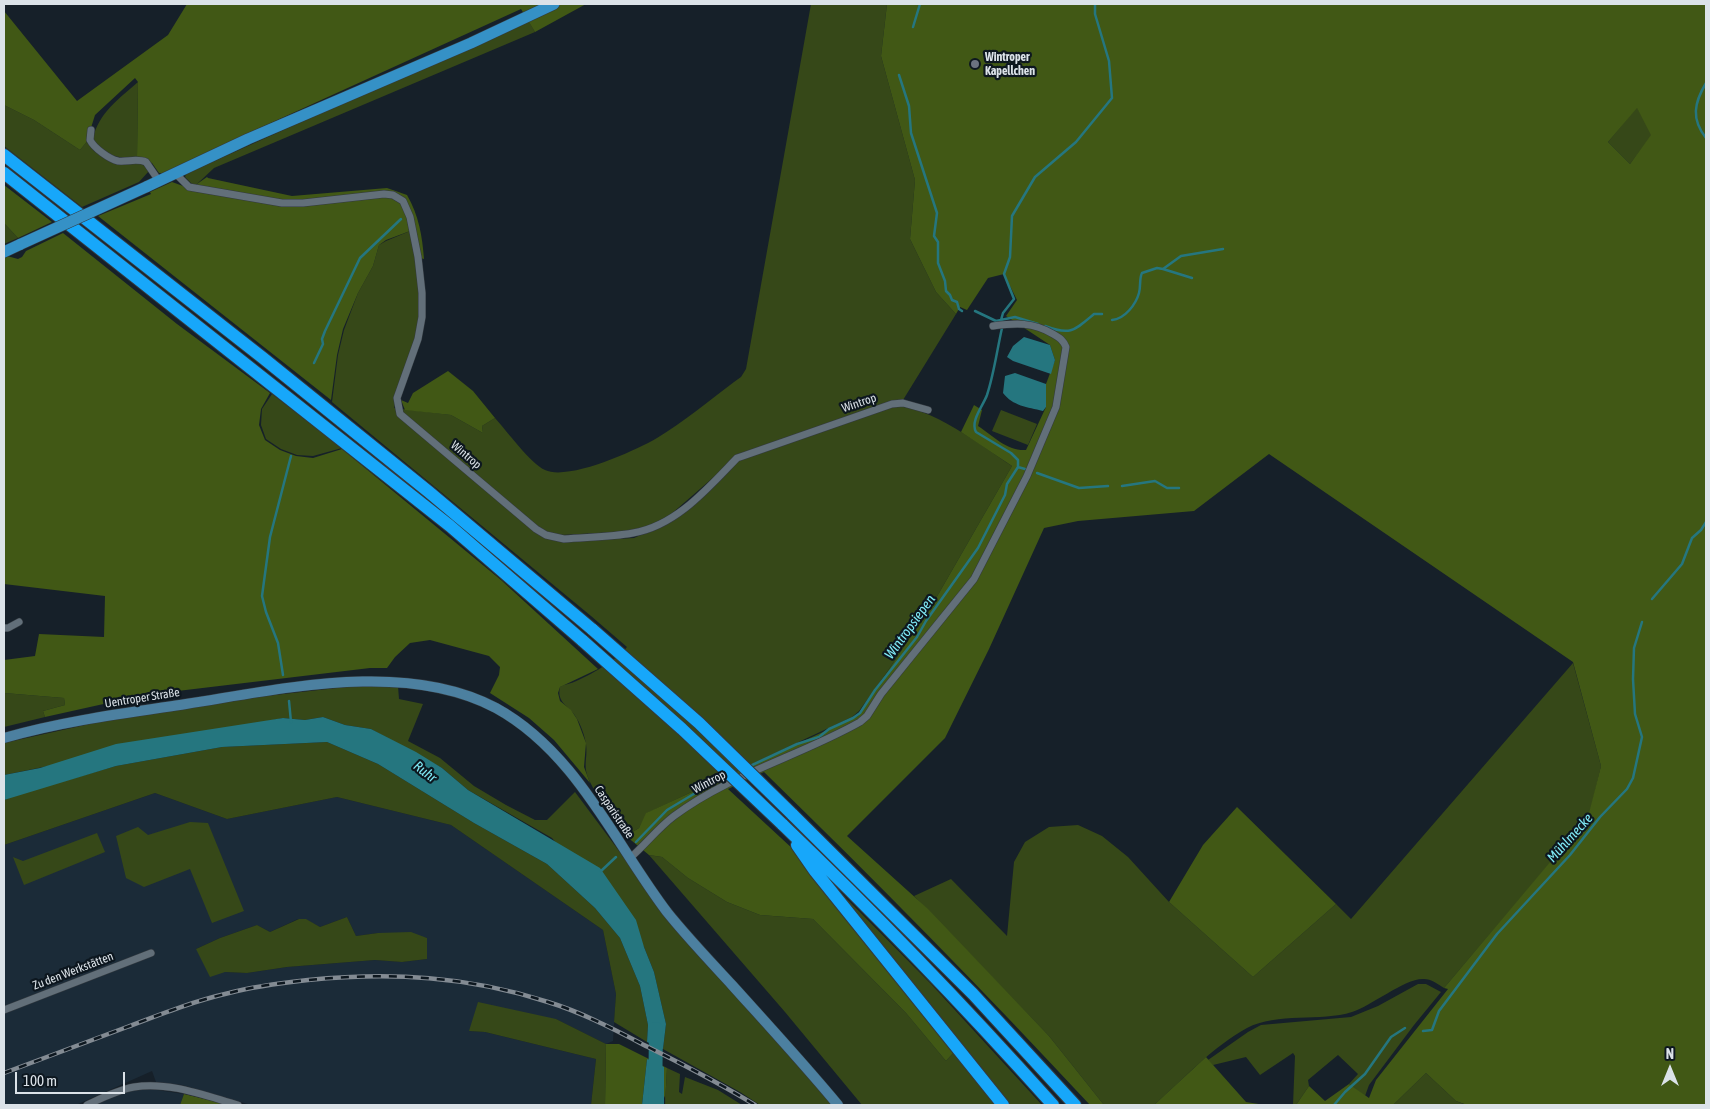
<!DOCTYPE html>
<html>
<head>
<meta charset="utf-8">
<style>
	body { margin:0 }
	#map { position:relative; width:1710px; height:1109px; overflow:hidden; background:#162029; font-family:"Asap Condensed",sans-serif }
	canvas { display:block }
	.frame { position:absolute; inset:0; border:5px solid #dbe2e8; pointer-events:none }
	.north { position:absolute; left:1645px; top:1044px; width:50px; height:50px; -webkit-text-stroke:4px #0d171f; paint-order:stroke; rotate:0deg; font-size:14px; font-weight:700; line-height:20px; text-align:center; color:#dbe2e8 }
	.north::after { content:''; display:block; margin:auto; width:18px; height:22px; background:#dbe2e8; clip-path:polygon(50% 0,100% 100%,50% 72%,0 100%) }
	.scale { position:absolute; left:15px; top:1072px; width:110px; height:22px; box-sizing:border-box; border:2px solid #dbe2e8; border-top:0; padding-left:6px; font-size:15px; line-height:18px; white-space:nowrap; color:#dbe2e8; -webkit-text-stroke:4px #0d171f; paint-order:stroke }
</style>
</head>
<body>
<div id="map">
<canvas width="1710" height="1109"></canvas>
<div class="frame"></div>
<div class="north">N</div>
<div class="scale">100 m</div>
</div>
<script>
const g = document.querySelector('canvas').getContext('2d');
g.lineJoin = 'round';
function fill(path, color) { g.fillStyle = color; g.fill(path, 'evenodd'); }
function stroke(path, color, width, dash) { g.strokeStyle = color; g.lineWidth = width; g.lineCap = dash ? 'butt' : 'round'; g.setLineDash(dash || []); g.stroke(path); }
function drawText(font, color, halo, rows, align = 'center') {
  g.font = font + ' "Asap Condensed",sans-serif'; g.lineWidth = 4.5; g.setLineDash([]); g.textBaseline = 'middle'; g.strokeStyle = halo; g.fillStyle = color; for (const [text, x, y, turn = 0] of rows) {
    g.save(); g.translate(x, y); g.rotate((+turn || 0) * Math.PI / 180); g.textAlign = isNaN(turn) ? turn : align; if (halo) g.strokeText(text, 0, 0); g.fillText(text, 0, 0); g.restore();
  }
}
fill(new Path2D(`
	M155,793L227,819L337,797L451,825L603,930L616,994L613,1041L606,1044L556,1019L469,1031L485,1032L596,1059L591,1105H251L182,1085L156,1082L152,1071L76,1105H4V845ZM347,917L356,936L378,933L427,938V959L402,962L375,960L287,967L247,973L225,972L196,949L220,938L257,925L270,932L298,919H305L320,927Z
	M150,1089L184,1094L180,1105H94L113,1095L132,1091Z`), '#1b2b38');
fill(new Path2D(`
	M811,4H887L881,56L915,180L910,239L936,292L956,314L903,400L738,456L670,515L638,531L561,535L562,542L634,538L672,521L740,459L892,406C930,405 980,445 1012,466L935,600L885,675L859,711L852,717L647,813L639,828L626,836C615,820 598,799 590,782C582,765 588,760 586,744C585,737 581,725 577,719C571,706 556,704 560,687C565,684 569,684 574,682C589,676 618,659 627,647L591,616L332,402L338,355L344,330L358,293L373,266L379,245L386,241L410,231L417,263L420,313L416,337L394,408L451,415L483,433L482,426L495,418C507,431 530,463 545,470C568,481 635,451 657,438C682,423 710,400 734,382L741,377L746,369Z
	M528,20L535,32L214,168L197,184H192L185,177L186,174L210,163Z
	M138,82L137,158C118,158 104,157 93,139C98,113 120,98 138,82Z
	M4,105L34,120L80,150L89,139L94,151L113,161L142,163L149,171L139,182L82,207L4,146Z
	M1637,107L1652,135L1630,164L1608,142Z
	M4,223L18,238L4,244Z
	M272,394L342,448L313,456L297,455L281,449L266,439L261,425L262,409Z
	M1001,410L1037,424L1028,445L992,431Z
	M1573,663L1601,766L1589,817L1444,988C1438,984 1431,979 1424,979C1407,977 1371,1006 1352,1012C1321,1022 1277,1012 1247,1028C1212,1047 1184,1079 1154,1105H1104L1049,1036L914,896L951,879L1007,936L1014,862L1025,842L1049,827L1078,825L1102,836L1128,857L1169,902L1253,977L1336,904L1351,919Z
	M354,686H398L399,699L423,704L408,741L440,758L474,786L506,805L535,820H547L575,792L625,859L832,1105H760L740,1092L663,1049L666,1024L654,972L644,947L552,838L468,790L442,768L371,729L345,725L323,717L305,720L283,718L4,775V743L94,723L266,696Z
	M4,693L64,698L65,705L43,711L45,717L4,727Z
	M327,742L378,764L474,823L547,864L595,908L620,938L640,986L648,1025L647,1042L614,1022L616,994L603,930L451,825L337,797L227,819L155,793L4,845V800L16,795L116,766L222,747Z
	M190,822L208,823L244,911L212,923L190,869L144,887L126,878L116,836L138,827L148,835Z
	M97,833L105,852L24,885L13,857L23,861Z
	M649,855L662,857L688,878L727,902L760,915L813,919L906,1013L946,1061L954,1052L998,1105H862L785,1012Z
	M841,893L932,985L1042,1105H1009L916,991Z
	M347,917L356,936L378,933L411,932L427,938V959L402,962L375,960L287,967L247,973L225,972L210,977L196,949L220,938L257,925L270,932L299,919H306L320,927Z
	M1418,984H1426L1441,992L1414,1025L1369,1085L1365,1096L1349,1084L1358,1074L1338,1055L1308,1080L1309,1086L1296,1105H1293L1295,1056L1293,1053L1260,1075L1246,1057L1213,1065L1208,1060L1248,1032L1261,1025L1351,1017L1378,1006Z
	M478,1002L556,1019L606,1044L605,1105H591L596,1059L485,1032L469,1031Z
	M667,1068L680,1074L679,1092L682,1094L685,1077L718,1090L742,1105H665Z
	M1426,1073L1456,1101L1466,1105H1393Z`), '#364818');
fill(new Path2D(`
	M187,4H586L535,32L521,9L251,132L165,173H159L152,163L137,158L138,82L135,78L95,115L90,131L89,139L80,150L34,120L4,105V11L77,101L168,35Z
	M887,4H1706V1105H1467L1456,1101L1426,1073L1393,1105H1296L1309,1086L1325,1101L1349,1084L1369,1098L1376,1080L1448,989L1444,988L1588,817L1601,766L1573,662L1269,454L1194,511L1078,521L1044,528L989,649L945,738L847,836L928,909L1049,1036L1104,1105H1090C984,991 875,880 764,772L728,789L794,850L954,1052L946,1061L906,1013L813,919L760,915L727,902L688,878L662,857L649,855L626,836L639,828L646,813L858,716L935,600L1012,466L961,432L974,405L982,410L978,426C993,436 1007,451 1026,450L1046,407V384L1055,360L1050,345L1006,316L1017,300L1004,274L988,278L967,310L960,307L956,314L936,292L910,239L915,180L881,56ZM1637,108L1651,135L1630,164L1608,142Z
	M207,177L208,178L292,196L387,188L407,195C419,216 422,235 424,259L420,258L410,231L386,240L379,245L373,266L358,293L343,329L337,355L331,400L98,216L151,194L150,192L172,182L183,186L195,188L197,184Z
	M4,185L52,222L18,238L4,223Z
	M63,233L177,324L270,393L261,409L259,425L265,440L280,450L296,456L313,458L342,449L501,580L598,669L560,687L558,693L560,701L571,710L577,719L586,743L584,767L590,783L554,740L529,718L490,693L499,675L500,667L489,656L430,640L410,643L395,657L387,668H370L144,695L45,717L43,711L65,705L64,698L4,693V660L35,656L39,634L104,637L105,596L4,584V258L7,256L18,259L22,257L26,251Z
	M448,371L473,391L495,418L482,426L483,433L451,415L405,410L401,400L408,403L413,393Z
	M1237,807L1336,904L1253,977L1169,902L1203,845Z
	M606,1044H619L667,1068L665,1105V1098L647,1059L642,1105H605Z
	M1206,1057L1246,1102L1265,1105H1154Z
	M184,1094L229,1105H180Z`), '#415815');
fill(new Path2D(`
	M1024,337L1050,345L1055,360L1051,374L1013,361L1007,357L1013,346Z
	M1015,373L1046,384V407L1043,411C1027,407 1013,406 1003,393L1005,376Z
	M323,717L345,725L371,729L416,752L442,768L468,790L600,868L636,920L644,947L654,972L666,1024L663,1049L647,1042L648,1025L640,986L620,938L595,908L547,864L474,823L378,764L327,742L222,747L116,766L4,800V775L40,768L116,744L283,718L305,720Z
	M647,1059L664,1067V1105H642Z`), '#25767f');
stroke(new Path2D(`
	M913,27L920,4
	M899,75L909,106L911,133L937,213L934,236L938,242V263L945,281L946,291L950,295L952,300L957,302L959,309L962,311
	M1706,83C1694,103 1691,119 1706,138
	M1163,269L1192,278
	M975,311L996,321L1015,317L1038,324
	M1001,320L1003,313L1014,299L1004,274L1010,257L1012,216L1035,177L1076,142L1112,98L1109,61L1095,14V4
	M1112,320C1125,319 1136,304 1139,293C1141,286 1139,279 1142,273L1157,268L1163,269L1181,256L1223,249
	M1045,326C1071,336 1075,330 1094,314H1102
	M314,363L323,344L322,339L325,331L360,258L401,219
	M1018,467L1025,469
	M1037,473L1079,488L1108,486
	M1122,486L1155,481L1167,488H1179
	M1652,599L1682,564L1692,538L1701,530L1706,522
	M283,675L278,643L266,612L262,596L270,537L291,456
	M289,701L291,722
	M750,766L797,744L819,737L829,729L853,718L860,713L875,690L917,637L926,621L978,548L1005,495L1007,484L1018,467V460L1011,453L976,432C970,421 983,406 987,395C994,374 997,350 1002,328
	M636,842L667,810L712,783L727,776
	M601,871L616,857
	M1423,1031L1432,1030L1439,1011L1497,934L1570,855L1600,817L1627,789L1633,778L1642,737L1635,714L1633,679L1634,648L1642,622
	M1334,1105L1345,1092L1365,1074L1391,1037L1405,1028`), '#25767f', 2.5);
stroke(new Path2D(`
	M655,1105L656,1029`), '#25767f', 14);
const street = new Path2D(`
	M91,130L90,140C94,148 109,159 118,161C128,162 137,158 146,162L159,181
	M176,174L189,187L282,203H303L384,194L393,195L403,201L410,217L418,257L422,293V317L418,339L397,398L400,414L536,529L546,535L564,539C587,537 611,537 633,533C676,526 708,488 737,458L743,456L892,404L903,403L928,410
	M4,628H8L19,622
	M630,858C645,845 658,828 674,816C730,774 800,756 860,722L867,716L881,694L974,579L1027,476L1056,407L1066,347C1063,340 1060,338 1053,334C1033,322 1016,323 993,326
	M4,1010L151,953
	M87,1105C102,1098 117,1090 134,1087C168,1081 206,1096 238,1105`);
const secondary = new Path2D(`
	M4,738C63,721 126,713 186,704C283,689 405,660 496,708C576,752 614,842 667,912C687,937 710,961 732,985C768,1025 804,1064 838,1105`);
const primary = new Path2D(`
	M146,187L248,139L471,43L554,4
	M4,252L21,244`);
const highway = new Path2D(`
	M4,155L263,358L429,492L593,630
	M4,173L450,526L583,641
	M792,814L973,994L1075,1105
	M782,824C876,914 966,1008 1053,1105
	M797,845L815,871L1003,1105`);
stroke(street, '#333a40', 8);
stroke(secondary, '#333a40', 11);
stroke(primary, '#333a40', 12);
stroke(highway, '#333a40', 14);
stroke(street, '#626f79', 7);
stroke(secondary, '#4c80a0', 10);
stroke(primary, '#3591c6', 11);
stroke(highway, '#17a7fa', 12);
const rail = new Path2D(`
	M4,1073C45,1058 86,1042 127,1027C161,1014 194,1001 229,993C255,986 281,983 308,980C391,972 468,976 548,1002C584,1013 617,1031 650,1048C686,1066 721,1084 755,1105`);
stroke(rail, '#838b93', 4.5);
stroke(rail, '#0d171f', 2.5, [8]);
const primaryBridge = new Path2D(`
	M21,244L146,187`);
const highwayBridge = new Path2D(`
	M593,630L699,723L792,814
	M583,641L682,729L782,824`);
stroke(primaryBridge, '#333a40', 12, []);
stroke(highwayBridge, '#333a40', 14, []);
stroke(primaryBridge, '#3591c6', 11);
stroke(highwayBridge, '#17a7fa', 12);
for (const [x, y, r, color] of [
	[975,64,5,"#6b7280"]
]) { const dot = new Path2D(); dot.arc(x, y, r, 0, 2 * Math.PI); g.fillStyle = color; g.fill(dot); stroke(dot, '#0d171f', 2); }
drawText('bold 12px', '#dbe2e8', '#0d171f', [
	["Wintroper",985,57],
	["Kapellchen",985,71]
], 'left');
drawText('12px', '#dbe2e8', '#0d171f', [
	["Wintrop",859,403,-19],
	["Wintrop",466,455,40],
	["Uentroper Straße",142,698,-9],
	["Wintrop",709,782,-28],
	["Casparistraße",614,812,56],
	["Zu den Werkstätten",73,971,-21]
]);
drawText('italic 14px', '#81ecf8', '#0d171f', [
	["Wintropsiepen",910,627,-54],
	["Ruhr",425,772,38],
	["Mühlmecke",1570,838,-48]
]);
</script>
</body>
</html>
